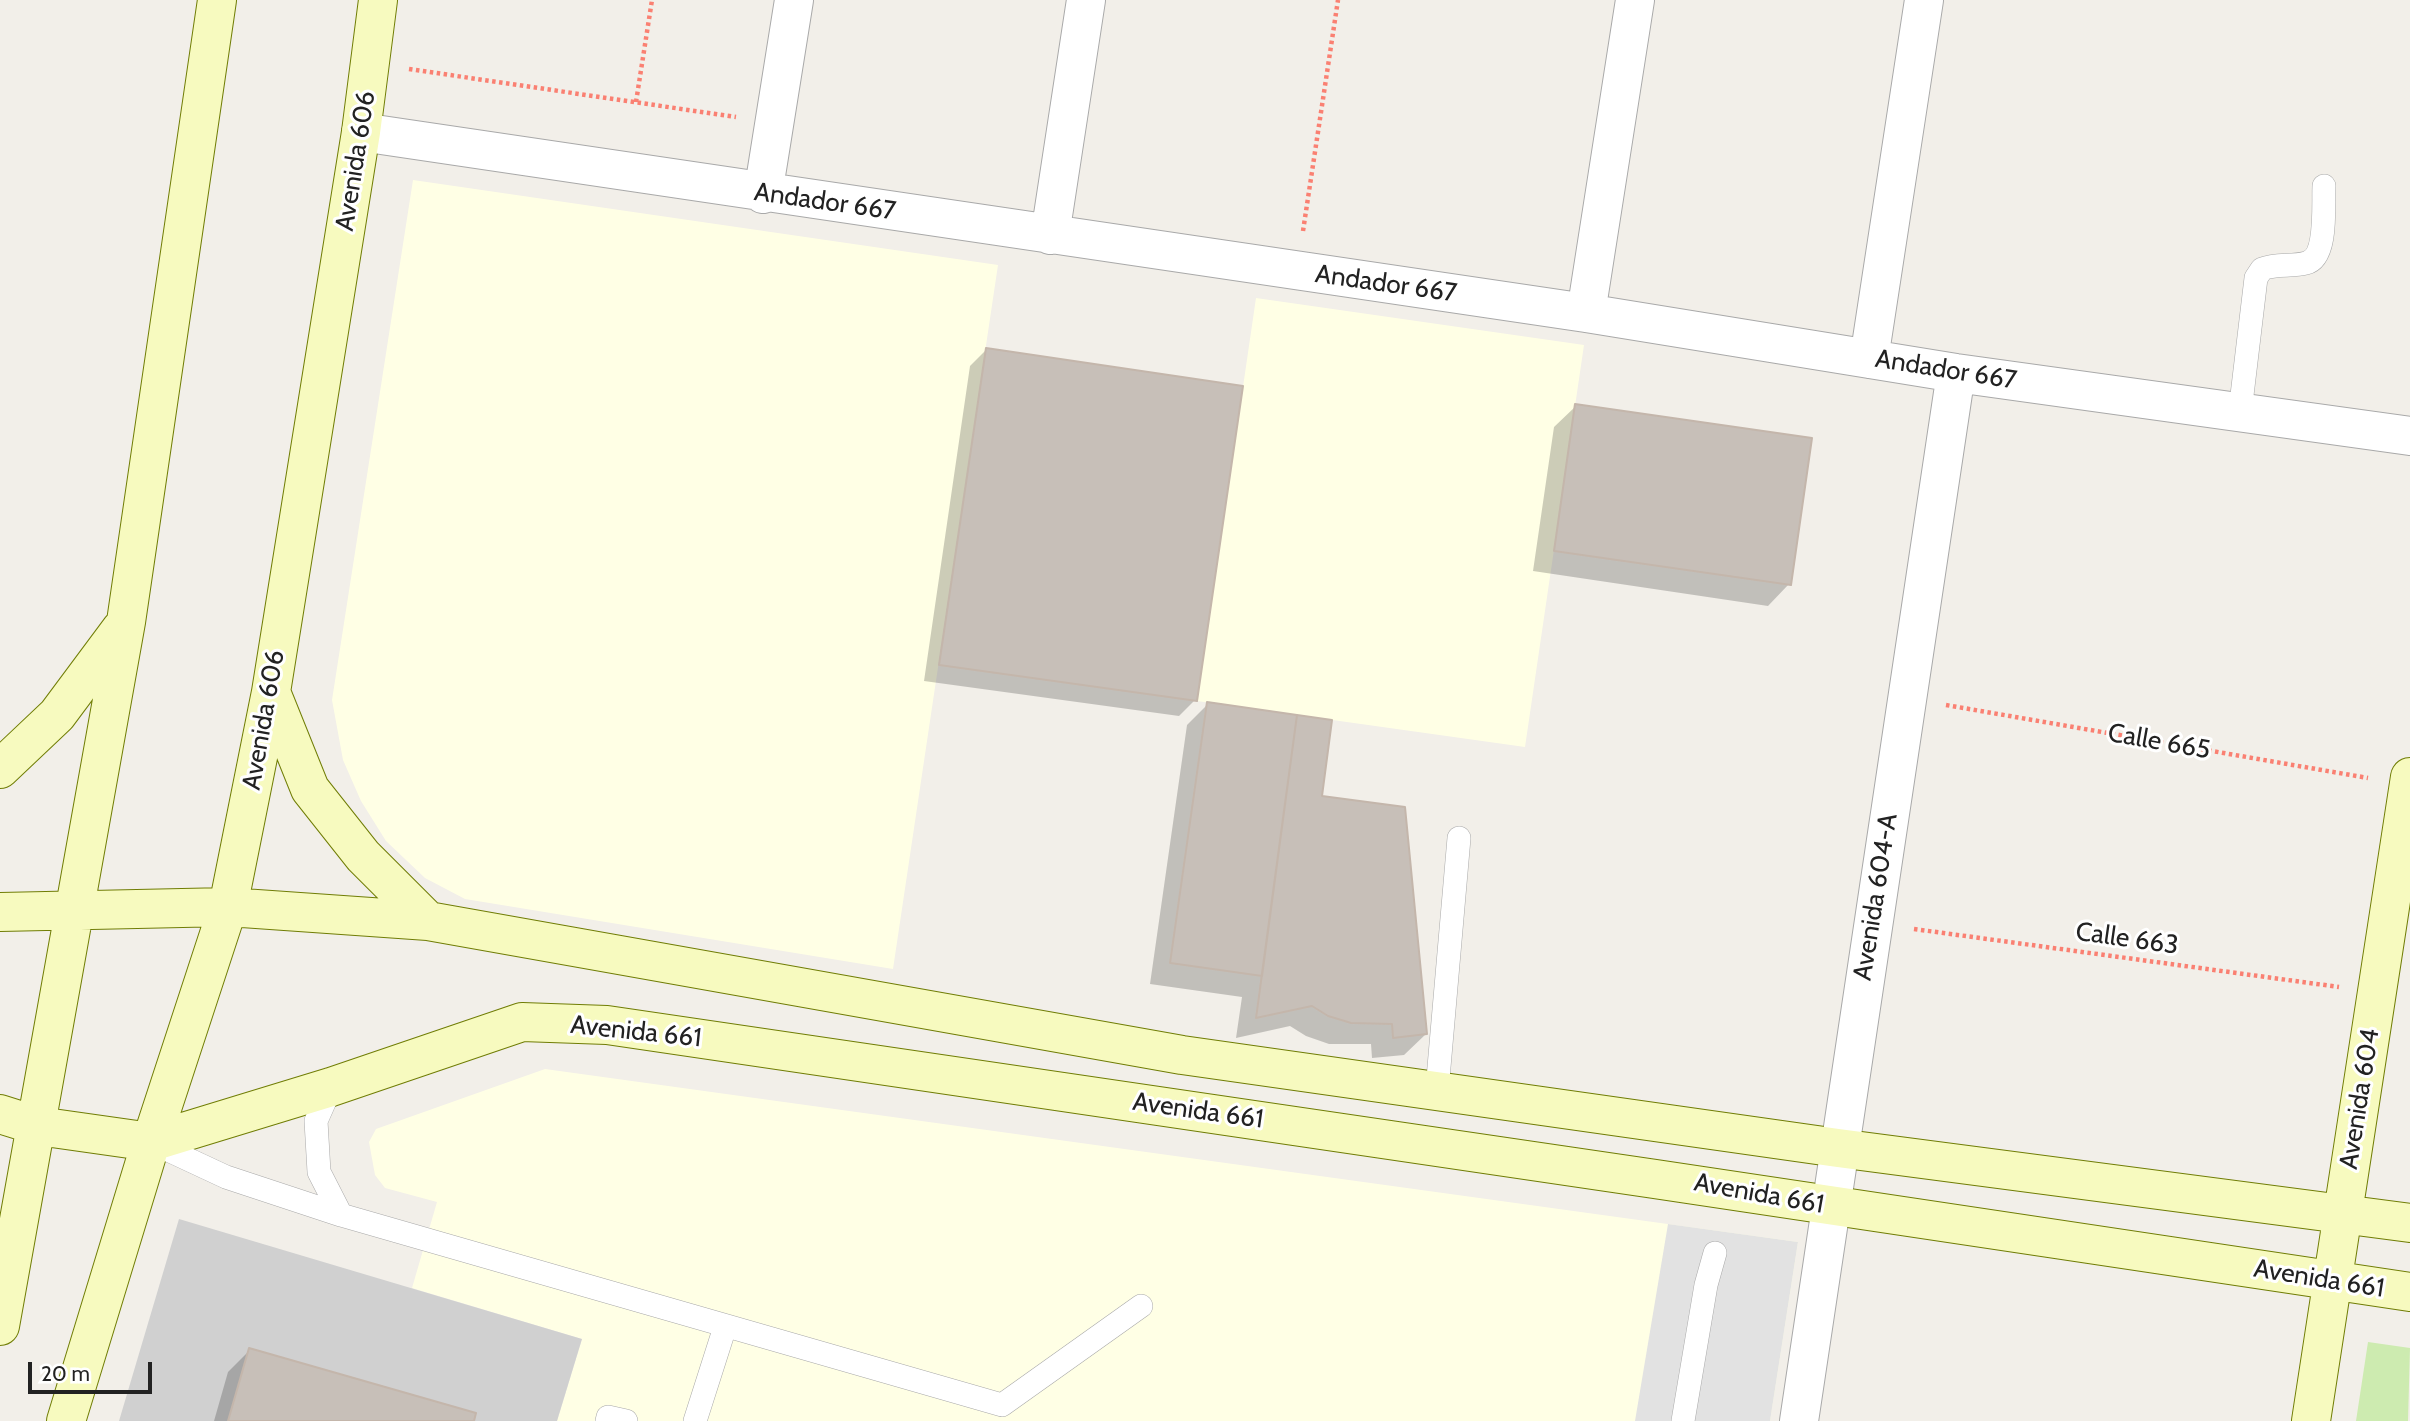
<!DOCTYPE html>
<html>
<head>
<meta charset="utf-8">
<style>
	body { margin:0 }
	#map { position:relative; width:2410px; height:1421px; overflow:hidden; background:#f2efe9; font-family:Cabin,sans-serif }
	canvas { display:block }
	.scale { position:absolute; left:28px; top:1362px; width:124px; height:32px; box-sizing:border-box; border:4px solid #222; border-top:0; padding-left:9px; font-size:21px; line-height:24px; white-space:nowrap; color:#222; -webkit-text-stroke:5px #fff; paint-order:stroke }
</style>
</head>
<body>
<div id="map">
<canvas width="2410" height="1421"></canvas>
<div class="scale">20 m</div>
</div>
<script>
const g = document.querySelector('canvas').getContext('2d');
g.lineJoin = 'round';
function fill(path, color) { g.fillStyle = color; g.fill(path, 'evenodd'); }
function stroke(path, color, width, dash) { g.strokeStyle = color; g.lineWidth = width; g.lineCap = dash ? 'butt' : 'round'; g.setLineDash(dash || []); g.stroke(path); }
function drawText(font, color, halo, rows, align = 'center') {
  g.font = font + ' Cabin,sans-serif'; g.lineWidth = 6; g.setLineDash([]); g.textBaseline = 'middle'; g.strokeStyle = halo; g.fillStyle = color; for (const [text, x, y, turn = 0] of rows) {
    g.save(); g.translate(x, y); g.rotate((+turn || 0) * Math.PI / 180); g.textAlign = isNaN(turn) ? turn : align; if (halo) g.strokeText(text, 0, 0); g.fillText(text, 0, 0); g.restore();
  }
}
fill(new Path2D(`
	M413,180L998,265L893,969L465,899L425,878L386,841L361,801L343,760L332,700Z
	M1256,298L1584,345L1525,747L1197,701Z
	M545,1069L1798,1242L1770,1421H557L582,1339L412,1288L437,1202L385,1188L375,1175L369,1142L376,1129Z`), '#ffffe5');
fill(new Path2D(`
	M179,1219L582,1339L557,1421H119Z`), '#d0d0d0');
fill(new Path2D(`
	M2368,1342L2410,1348L2408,1421H2356Z`), '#cdebb0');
fill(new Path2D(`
	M1668,1224L1798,1242L1770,1421H1635Z`), '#e2e2e2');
fill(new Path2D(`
	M986,350L1195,700L1179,716L924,681L970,366Z
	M1576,406L1789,584L1768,606L1533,571L1554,427Z
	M1208,704L1320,798L1426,1034L1404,1055L1372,1058L1371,1044H1329L1306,1036L1290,1026L1236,1038L1242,997L1150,984L1187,725Z
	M250,1350L472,1421H214L228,1372Z`), '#0003');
const building = new Path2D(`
	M986,348L1243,386L1197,701L939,665Z
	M1575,404L1812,438L1791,585L1554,551Z
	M1207,702L1297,715L1262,976L1170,963Z
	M1297,715L1332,720L1322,796L1405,807L1427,1034L1393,1038L1392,1024L1351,1023L1328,1016L1312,1006L1256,1018Z
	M249,1348L476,1413L474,1421H228Z`);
fill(building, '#c7bfb8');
stroke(building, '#c4b6ab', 2);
const lane = new Path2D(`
	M2240,412L2256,278L2262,269C2276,263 2292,267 2306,263C2328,258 2323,205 2324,186
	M331,1087L316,1121L319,1172L341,1215
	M1437,1090L1459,838
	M151,1142L226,1177L341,1215L1002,1405L1141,1306
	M607,1421L608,1417L626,1421
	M695,1421L725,1327
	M1683,1421L1706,1285L1715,1253`);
const street = new Path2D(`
	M361,132L1586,313L1956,373L2410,436
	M763,194L794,0
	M1050,235L1086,0
	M1586,313L1635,0
	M1869,359L1924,0
	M1799,1421L1956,373`);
const secondary = new Path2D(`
	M271,692L310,789L363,856L428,921
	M0,769L57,715L121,629
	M0,912L228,907L428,921L1182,1055L1838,1148L2410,1223
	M0,1114L38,1126L151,1142L331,1087L522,1022L607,1025C1209,1113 1809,1201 2410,1292
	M0,1326L126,622L217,0
	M66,1421L151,1142L228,907L271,692L361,132L378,0
	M2311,1421L2410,777`);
stroke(lane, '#a9a9a9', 24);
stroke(street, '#a9a9a9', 40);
stroke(secondary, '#707d05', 40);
stroke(new Path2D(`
	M409,69L736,117
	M636,102L652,0
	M1303,231L1338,0
	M1946,705L2368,778
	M1914,929L2339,987`), '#fa8072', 4.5, [3.5, 3.5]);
stroke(lane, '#fff', 23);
stroke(street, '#fff', 38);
stroke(secondary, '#f7fabf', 38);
drawText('26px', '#222', '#fff', [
	["Avenida 606",356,161,-81],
	["Andador 667",825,202,8],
	["Andador 667",1386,284,8],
	["Andador 667",1946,370,9],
	["Avenida 606",264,720,-80],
	["Calle 665",2159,742,10],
	["Avenida 604-A",1876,897,-81],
	["Calle 663",2127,939,8],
	["Avenida 661",636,1032,6],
	["Avenida 604",2360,1099,-81],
	["Avenida 661",1198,1111,8],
	["Avenida 661",1759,1194,10],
	["Avenida 661",2319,1279,9]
]);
</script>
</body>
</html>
